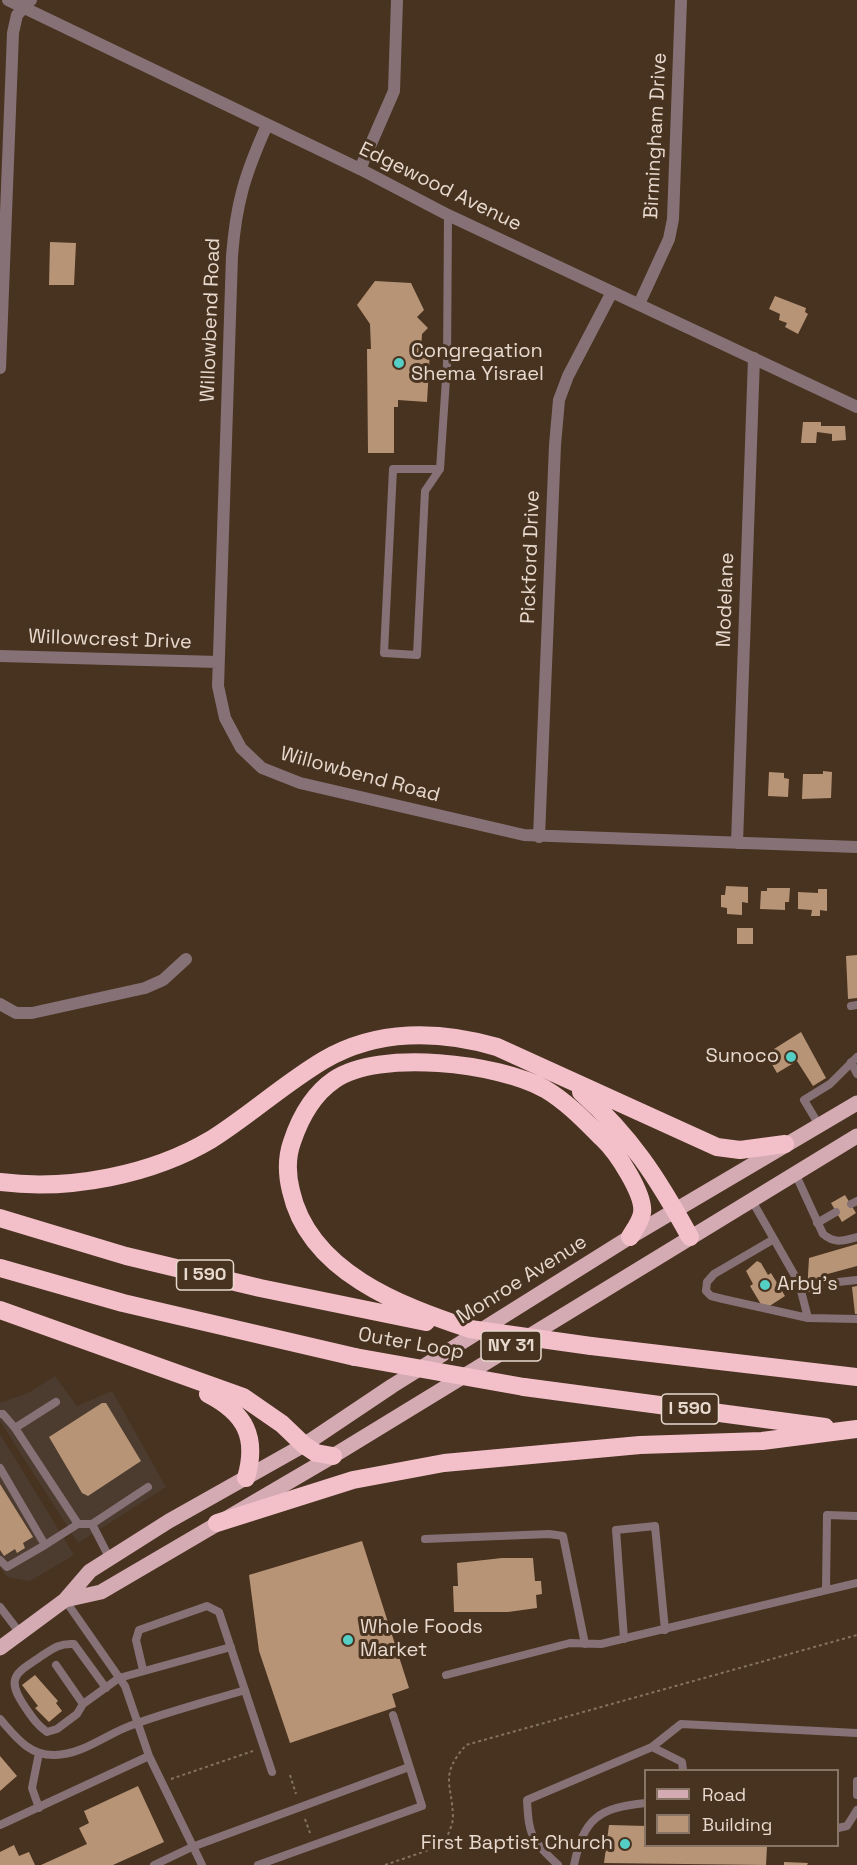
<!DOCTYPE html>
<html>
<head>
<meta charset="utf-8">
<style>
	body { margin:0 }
	#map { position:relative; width:857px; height:1865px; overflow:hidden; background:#483320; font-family:"Space Grotesk",sans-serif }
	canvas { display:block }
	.legend { position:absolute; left:644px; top:1769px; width:195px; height:78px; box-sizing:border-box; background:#483320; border:2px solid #887566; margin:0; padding:8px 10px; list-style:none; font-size:18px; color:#e7d9ce }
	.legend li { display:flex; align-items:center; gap:12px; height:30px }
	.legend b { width:30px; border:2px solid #887566 }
</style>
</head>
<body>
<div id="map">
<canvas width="857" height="1865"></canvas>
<ul class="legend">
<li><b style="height:8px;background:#d4aab3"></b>Road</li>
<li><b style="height:16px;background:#b89477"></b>Building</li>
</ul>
</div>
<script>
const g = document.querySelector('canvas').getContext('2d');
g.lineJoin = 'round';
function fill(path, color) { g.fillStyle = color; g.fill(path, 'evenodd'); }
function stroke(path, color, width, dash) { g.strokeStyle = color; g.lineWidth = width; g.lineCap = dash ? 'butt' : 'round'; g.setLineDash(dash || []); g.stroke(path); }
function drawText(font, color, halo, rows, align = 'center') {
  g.font = font + ' "Space Grotesk",sans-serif'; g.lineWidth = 6; g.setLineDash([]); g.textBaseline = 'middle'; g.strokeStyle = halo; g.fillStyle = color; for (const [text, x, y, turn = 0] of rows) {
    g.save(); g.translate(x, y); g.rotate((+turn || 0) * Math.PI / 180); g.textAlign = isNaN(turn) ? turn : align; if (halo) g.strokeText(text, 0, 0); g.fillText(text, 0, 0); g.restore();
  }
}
fill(new Path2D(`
	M55,1376L77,1406L112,1391L166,1487L78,1543L0,1421V1403L30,1392Z
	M0,1434L74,1555L30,1581L7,1577L0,1567Z`), '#4b3c2f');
fill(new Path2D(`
	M50,242L76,243L74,285H49Z
	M375,281L411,283L424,310L417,317L428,328L422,334L421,350H430L427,402L398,400V407H394V453H368L367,349H371L370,324L357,305Z
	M775,296L806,308L805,312L808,314L798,334L785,327L787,323L779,320L780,314L769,309Z
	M803,422H821V426H845L846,440L832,441V434L817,432L816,443H801Z
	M823,771L832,772L831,798L802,799L803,774H823Z
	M769,772L784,773V778L789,779L788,797L768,796Z
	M726,886L748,887V903L742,902V915L727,914V908L721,907V895H725Z
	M767,888H790L789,902H785V910L760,909L761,891H767Z
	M818,889H827V911L820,910V916H811L812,910L798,909V892L818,893Z
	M737,928H753V944H737Z
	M857,955V998L848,999L846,956Z
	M801,1032L826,1078L813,1086L797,1061L777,1073L766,1054Z
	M845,1195L856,1213L842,1222L831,1203Z
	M857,1244V1266L824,1275L823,1290L807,1292L809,1258Z
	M757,1261L761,1263L768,1275L771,1273L785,1296L768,1307L762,1306L750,1286L753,1284L746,1271Z
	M857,1286V1314H855L852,1287Z
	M102,1403H106L141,1461L88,1496L82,1493L49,1437Z
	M0,1484L33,1537L23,1543L25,1548L17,1553L15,1549L4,1556L0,1550Z
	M362,1541L409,1688L392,1694L396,1707L290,1743L259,1651L249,1575Z
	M502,1558H533L535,1581H541L542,1594L536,1595L537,1608L508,1612H454L453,1586H458L457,1563Z
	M35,1675L58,1701L56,1703L62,1711L49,1722L35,1708L38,1706L22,1685Z
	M0,1756L17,1776L0,1791Z
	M138,1786L164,1842L113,1865H41L87,1844L79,1828L89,1823L84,1811Z
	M609,1825L646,1826V1846H767L766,1865L604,1863Z
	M14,1845L19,1856L29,1852L35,1865H0V1852Z
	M784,1862L808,1863L807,1865H784Z`), '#b89477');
stroke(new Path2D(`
	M290,1775L296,1794
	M171,1779L253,1751
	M305,1819L310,1833
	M385,1865L426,1851L446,1840C448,1833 453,1825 453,1817C452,1783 439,1776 466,1745L857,1635`), '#857262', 2, [3, 3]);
stroke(new Path2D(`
	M440,469H393L384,653L417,655L425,491L440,469L447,364L448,215
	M851,1006L857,1005
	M851,1062L857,1074
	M819,1125L804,1100L830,1084L857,1057
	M795,1173L823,1234C835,1244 843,1241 857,1237
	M751,1199L799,1283L808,1318L857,1319
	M851,1204L857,1201
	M817,1223L836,1212
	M774,1239L714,1274L707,1282L706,1291L711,1296L723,1299L808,1318
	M838,1282L857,1280
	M56,1402L15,1428L78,1524H92
	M0,1414H3L15,1428
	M0,1468L45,1545L7,1567L0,1560
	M425,1539L549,1534L563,1536L585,1644
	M45,1545L78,1524
	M110,1559L92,1524L148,1487
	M826,1590L827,1515L857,1516
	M65,1600L125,1686L149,1756L202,1865
	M0,1607L20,1633
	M624,1639L616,1530L655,1526L665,1630
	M56,1665L83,1704
	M143,1670L136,1640L139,1630L207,1606L219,1612L272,1772
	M446,1675L570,1643L601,1644L857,1583
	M106,1688L74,1644C59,1643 52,1649 40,1657C14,1674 6,1679 25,1707C32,1717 37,1725 47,1732L57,1729L77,1714L83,1704L119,1678L231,1647
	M0,1719C15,1736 29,1756 55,1755C83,1755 109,1732 135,1724C171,1711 209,1701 245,1690
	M652,1747L681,1724L857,1733
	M857,1781V1795
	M39,1808L32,1788L39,1753
	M0,1825L149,1756
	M838,1828L847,1826L857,1810
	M154,1865L192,1847L409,1767
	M258,1865L422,1806L393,1715
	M558,1865C531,1839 529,1837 527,1800L652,1747L682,1762L683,1770
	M574,1865C584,1818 598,1808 646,1803`), '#867276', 8);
stroke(new Path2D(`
	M267,125C245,174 236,203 232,256L218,686L225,718L241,748L262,768L300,783L524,835L857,847
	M360,169L394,91L397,0
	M639,304L669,239L673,219L681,0
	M0,368L13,33L17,15L31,0
	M0,656L218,662
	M539,837L555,445L559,400L568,376L612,292
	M737,843L754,358
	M0,1004L16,1013H32L145,988L163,980L186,959`), '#867276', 12);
stroke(new Path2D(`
	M8,0L360,169L448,215L857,407`), '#867276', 12);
stroke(new Path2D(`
	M65,1600L101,1592L333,1456L857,1136
	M0,1648L65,1600L90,1571L169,1521L304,1445L392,1386L630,1237L857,1103`), '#d4aab3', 15);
stroke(new Path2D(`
	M581,1092C632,1138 657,1177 690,1237
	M0,1182C69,1191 152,1175 212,1139C250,1115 285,1083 324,1060C377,1029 439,1030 497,1047L717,1147L740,1150L785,1144
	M0,1218L126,1256L260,1288L426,1322
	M0,1268L123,1303L355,1357
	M0,1310L243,1397L282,1424L304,1445L316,1453L333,1456
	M470,1329C401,1306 309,1272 291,1191C287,1175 286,1159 292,1142C300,1118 312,1095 334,1080C379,1049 498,1063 545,1089C567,1102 585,1121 603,1139C617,1152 645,1195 642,1213C641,1221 634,1230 630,1237
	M591,1346L857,1377
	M524,1387L825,1427
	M208,1394C245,1413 258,1437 246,1478
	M217,1523L353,1480L444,1463L640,1445L762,1441L857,1429`), '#f3c0ca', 18);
stroke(new Path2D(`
	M470,1329L591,1346
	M355,1357L524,1387`), '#f3c0ca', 18);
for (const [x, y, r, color] of [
	[399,363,6,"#55cec6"],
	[791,1057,6,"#55cec6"],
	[765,1285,6,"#55cec6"],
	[348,1640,6,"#55cec6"],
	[625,1844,6,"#55cec6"]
]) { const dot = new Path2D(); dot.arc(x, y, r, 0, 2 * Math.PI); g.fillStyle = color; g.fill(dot); stroke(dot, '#483320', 2); }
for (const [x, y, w] of [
	[205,1275,57],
	[511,1346,60],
	[690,1409,57]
]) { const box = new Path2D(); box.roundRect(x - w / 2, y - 15, w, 30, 4.5); g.fillStyle = '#483320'; g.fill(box); stroke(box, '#e7d9ce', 1.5); }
drawText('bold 18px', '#e7d9ce', null, [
	["I 590",205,1275],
	["NY 31",511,1346],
	["I 590",690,1409]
]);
drawText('20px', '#e7d9ce', '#483320', [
	["Birmingham Drive",656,136,-87],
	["Edgewood Avenue",440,187,26],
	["Willowbend Road",211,320,-88],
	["Pickford Drive",531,557,-88],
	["Modelane",726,600,-88],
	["Willowcrest Drive",110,640,2],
	["Willowbend Road",360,775,15],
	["Monroe Avenue",522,1280,-32],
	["Outer Loop",411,1344,10]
]);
drawText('20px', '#e7d9ce', '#483320', [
	["Congregation",411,352],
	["Shema Yisrael",411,375],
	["Sunoco",779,1057,"right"],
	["Arby's",777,1285],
	["Whole Foods",360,1628],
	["Market",360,1651],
	["First Baptist Church",613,1844,"right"]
], 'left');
</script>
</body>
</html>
